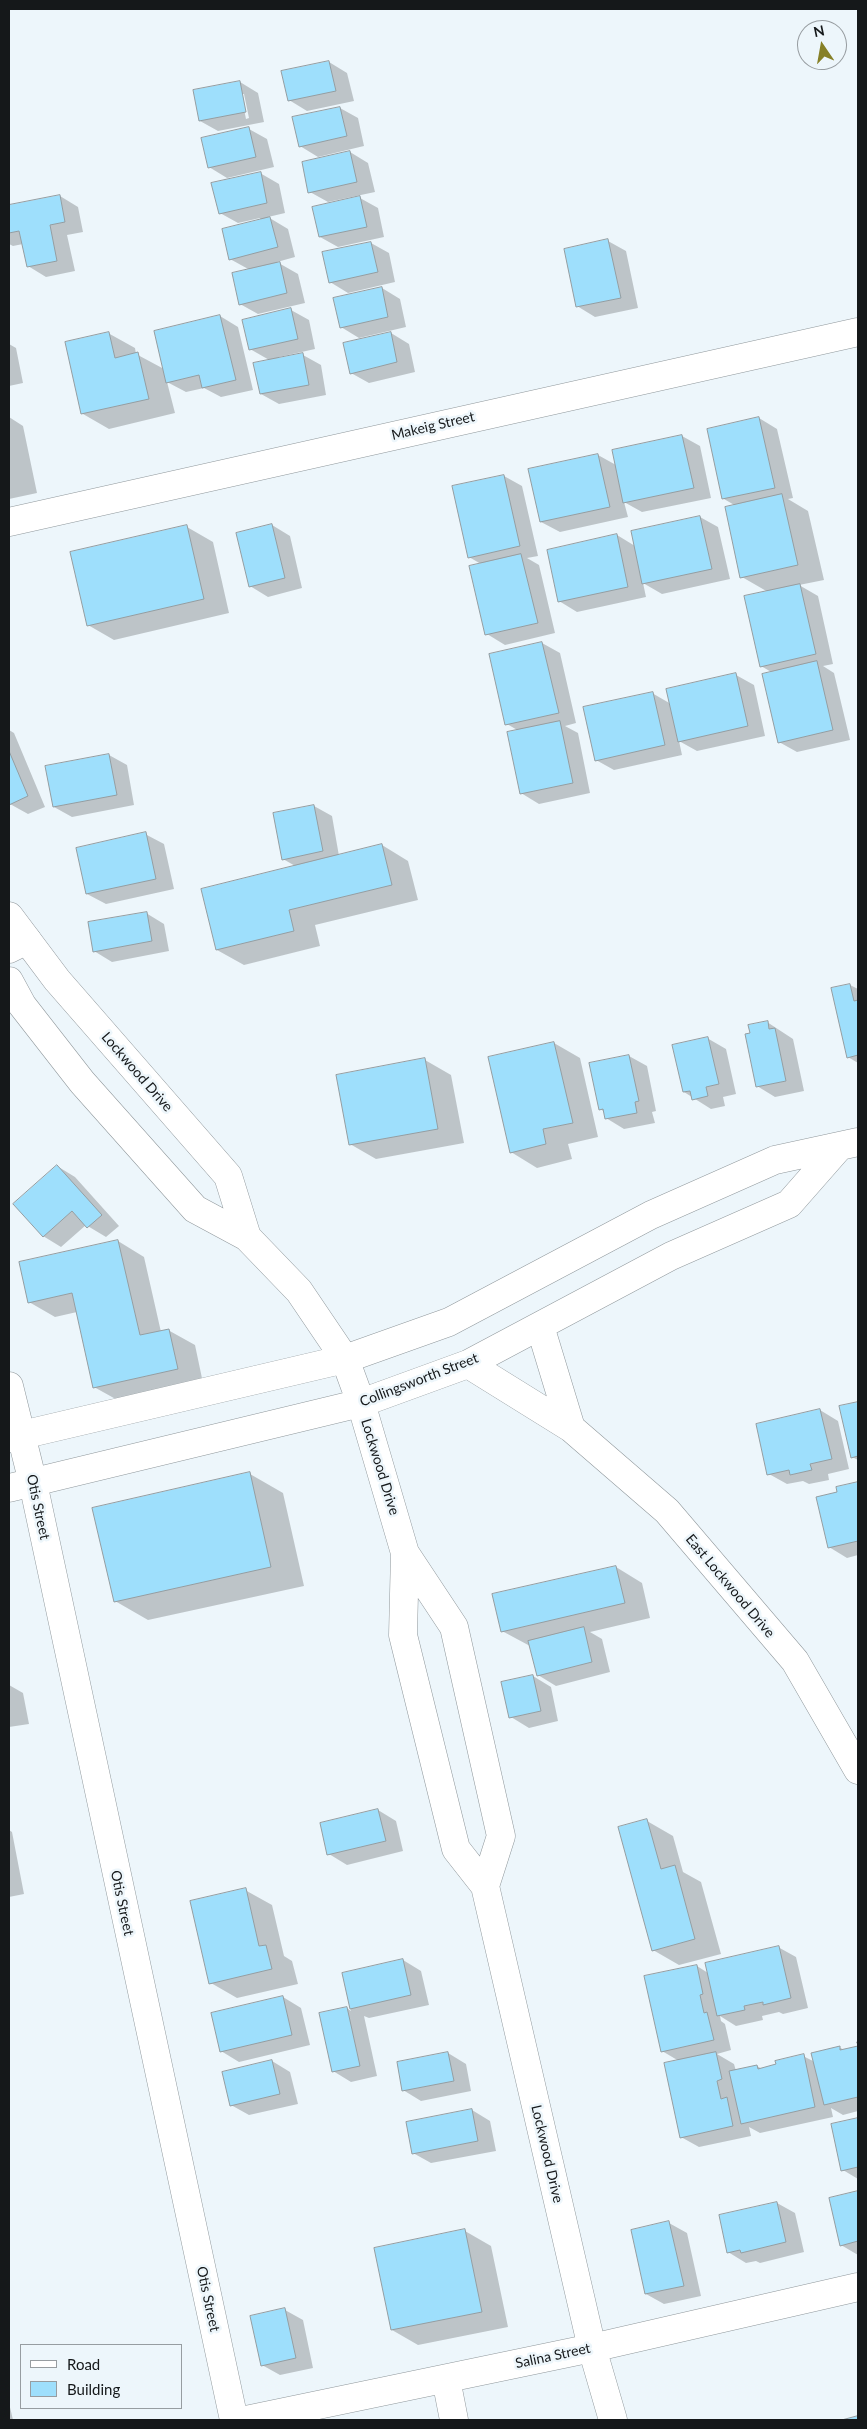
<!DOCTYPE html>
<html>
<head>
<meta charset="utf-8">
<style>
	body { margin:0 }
	#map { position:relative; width:867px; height:2429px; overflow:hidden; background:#edf6fb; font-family:Lato,sans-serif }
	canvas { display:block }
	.frame { position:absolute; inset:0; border:10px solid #15181a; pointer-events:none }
	.legend { position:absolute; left:20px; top:2344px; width:162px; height:65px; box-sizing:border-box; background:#edf6fb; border:1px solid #979da1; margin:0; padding:6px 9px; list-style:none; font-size:15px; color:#15181a }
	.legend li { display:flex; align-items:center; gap:10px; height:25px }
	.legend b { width:25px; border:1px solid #979da1 }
	.north { position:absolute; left:797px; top:20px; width:50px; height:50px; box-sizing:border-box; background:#edf6fb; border:1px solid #979da1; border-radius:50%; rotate:348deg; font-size:14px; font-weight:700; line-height:20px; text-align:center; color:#15181a }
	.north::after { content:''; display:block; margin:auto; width:18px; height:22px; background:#868027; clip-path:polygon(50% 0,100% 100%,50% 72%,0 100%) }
</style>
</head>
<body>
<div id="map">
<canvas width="867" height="2429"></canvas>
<div class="frame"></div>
<ul class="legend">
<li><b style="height:6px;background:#fff"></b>Road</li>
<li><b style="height:14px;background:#9edffc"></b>Building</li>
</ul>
<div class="north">N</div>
</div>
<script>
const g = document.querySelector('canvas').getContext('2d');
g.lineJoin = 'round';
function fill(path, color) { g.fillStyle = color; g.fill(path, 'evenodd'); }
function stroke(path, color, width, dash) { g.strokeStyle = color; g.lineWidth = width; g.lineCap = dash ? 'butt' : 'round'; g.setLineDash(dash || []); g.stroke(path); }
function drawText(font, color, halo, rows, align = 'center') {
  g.font = font + ' Lato,sans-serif'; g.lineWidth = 5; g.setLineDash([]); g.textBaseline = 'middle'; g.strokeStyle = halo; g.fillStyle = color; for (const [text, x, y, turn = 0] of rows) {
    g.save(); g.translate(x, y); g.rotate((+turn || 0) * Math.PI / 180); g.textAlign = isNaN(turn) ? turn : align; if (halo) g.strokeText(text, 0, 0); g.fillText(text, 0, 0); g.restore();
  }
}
fill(new Path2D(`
	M329,62L347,73L354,101L307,111L289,100Z
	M240,82L258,93L264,122L218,131L200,121ZM241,94H244L249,118L246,119Z
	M340,108L358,118L364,146L318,157L300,146Z
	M249,129L267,139L274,167L227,178L209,167Z
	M350,152L368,163L375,192L328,202L310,192Z
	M260,173L279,184L285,213L268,217L288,229L295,257L277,262L298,274L305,303L258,314L240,304L250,270L230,259L261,221L260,218L238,223L220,213Z
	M60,196L78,207L83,232L67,235L75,271L46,277L28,266L23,244L13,246L9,244V207Z
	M360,198L378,208L384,237L338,247L320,237Z
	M608,241L626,251L638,308L595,317L577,306Z
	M371,243L389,253L395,282L348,293L330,282Z
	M382,288L400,299L406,327L359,338L341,327Z
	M291,310L309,320L315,349L279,357V359L303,355L321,365L326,395L279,404L261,394L271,361L250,349Z
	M220,316L238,327L253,390L221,397L204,388L186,392L167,382L175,413L109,429L83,414L66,343L108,333L135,348L136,354L164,369Z
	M391,333L409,344L415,372L369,383L351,373Z
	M9,344L16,348L23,383L9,386Z
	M9,417L23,426L37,493L9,499Z
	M759,418L777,429L793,498L788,499L808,511L824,580L799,585L818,596L833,664L823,666L834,673L850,740L797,752L779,742L773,673L761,666L768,592L742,577L736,506L724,499Z
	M682,436L700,446L711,498L642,512L624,502L628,517L560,532L541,522L598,455L616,465Z
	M504,476L522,486L538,556L527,558L539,565L555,633L505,645L487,634L481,564L469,557Z
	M700,517L718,527L730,579L662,594L643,583L646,597L577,612L559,601L617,535L635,546Z
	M272,525L290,536L302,588L268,597L250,586Z
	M187,527L213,542L229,613L114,640L88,625Z
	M542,643L560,653L576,723L565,726L578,733L590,793L539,804L521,793L519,731L507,724L491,655Z
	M736,675L754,685L765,736L697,751L679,741L682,755L614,770L596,760L652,693L671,704Z
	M9,730L14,733L45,807L28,814L10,804L9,800Z
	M109,755L127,765L134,805L72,817L54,807Z
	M314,806L332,816L339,856L382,845L408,861L418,900L315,925L320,946L244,965L217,950L203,890L297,867L283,859Z
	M145,834L164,844L174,889L106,904L87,894Z
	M146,913L164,924L169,951L112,962L94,951Z
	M850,985L858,989V1063L848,1057L832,989Z
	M767,1022L793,1039L804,1091L775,1097L757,1086L751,1034Z
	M707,1038L726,1049L736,1094L723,1097L725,1106L711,1109L684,1092Z
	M554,1043L580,1058L598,1137L568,1144L572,1159L537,1168L511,1152Z
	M629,1056L647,1066L656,1111L652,1112L655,1123L624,1129L606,1118L605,1112L600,1109Z
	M425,1060L451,1075L464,1143L376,1159L350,1144Z
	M57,1166L75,1177L119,1226L106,1237L86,1225L61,1247L43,1236Z
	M118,1241L144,1257L161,1332L168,1330L195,1345L203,1383L121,1402L94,1387L77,1312L55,1317L29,1302Z
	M858,1403V1460L852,1457L841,1407Z
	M820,1410L838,1421L849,1469L828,1474L829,1480L809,1484L803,1481L787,1484L769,1474Z
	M250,1474L283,1493L304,1586L148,1620L115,1601Z
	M858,1484V1555L847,1558L829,1547L839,1493Z
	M616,1567L642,1583L650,1618L590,1632L602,1639L610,1672L556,1686L538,1675L530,1646L502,1631Z
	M533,1676L551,1687L558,1721L529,1728L511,1717Z
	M9,1685L23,1693L29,1724L9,1727Z
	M378,1810L396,1821L403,1851L347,1865L329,1854Z
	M647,1821L673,1836L683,1872L701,1882L721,1954L679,1965L653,1950Z
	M9,1830L12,1832L24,1894L9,1897Z
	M245,1890L272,1905L284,1956L292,1961L298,1984L237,1998L211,1983Z
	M778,1947L796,1957L808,2008L783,2014L779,2012L762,2016L763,2020L736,2026L720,2016L721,2021L725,2024L731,2050L717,2054L734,2064L736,2071L757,2066L762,2069L803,2056L815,2062L839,2047L844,2050L858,2047V2111L843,2115L831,2108L833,2117L760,2133L749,2127L751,2136L699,2147L681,2137L679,2061L662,2051L697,1966L708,1973Z
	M403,1960L421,1971L429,2005L369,2018L364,2016L377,2076L351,2082L333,2071L347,2008L351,2011L343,1974Z
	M283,1997L301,2008L310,2045L239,2062L221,2051Z
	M448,2053L466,2064L471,2091L421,2101L403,2090Z
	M272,2061L290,2072L298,2104L249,2115L231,2105Z
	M472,2110L490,2121L496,2151L431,2163L413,2153Z
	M858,2119V2179L843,2170L832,2125Z
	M858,2192V2255L841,2245L830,2199Z
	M777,2203L795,2213L804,2252L760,2263L756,2261L746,2263L728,2252Z
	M669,2223L687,2233L701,2296L664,2304L646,2294Z
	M465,2231L491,2246L508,2327L418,2345L392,2330Z
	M285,2310L303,2320L313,2368L280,2375L262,2365Z
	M9,2403L13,2420H9Z`), '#0003');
const building = new Path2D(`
	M329,61L336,91L288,101L281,71Z
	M240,81L246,112L199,121L193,90Z
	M340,107L347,136L299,147L292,117Z
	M249,127L256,157L208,168L201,138Z
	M350,151L357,182L308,193L302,162Z
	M261,172L267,203L219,214L211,183Z
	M60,195L65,222L50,225L57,261L27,267L19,231L9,233V205Z
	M360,196L367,227L319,237L312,207Z
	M270,217L278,247L229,260L222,229Z
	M608,239L621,298L576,307L564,249Z
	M371,242L378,272L329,283L322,252Z
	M280,262L287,293L239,305L232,273Z
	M382,287L388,317L340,328L333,298Z
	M291,308L298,339L249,350L242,320Z
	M220,315L236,380L202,388L199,375L166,383L154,331Z
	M109,332L115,358L138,352L149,399L81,414L65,342Z
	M391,332L397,362L350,374L343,343Z
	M303,353L309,385L260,394L253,363Z
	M759,417L775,488L722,499L707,429Z
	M682,435L694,488L623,503L612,450Z
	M598,454L610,507L540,522L528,469Z
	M504,475L520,546L468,558L452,486Z
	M782,494L798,565L740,578L725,507Z
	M700,516L712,569L642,584L631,531Z
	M272,524L285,578L249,587L236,533Z
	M187,525L204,599L87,626L70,552Z
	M617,534L628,587L558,602L547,550Z
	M521,554L538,623L485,635L469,566Z
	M800,584L816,654L760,667L744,596Z
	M542,642L559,713L505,725L489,654Z
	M817,661L833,730L778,743L762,674Z
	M736,673L748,726L678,742L666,689Z
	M653,692L665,745L595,761L583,707Z
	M560,721L573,783L520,794L507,732Z
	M9,751L28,796L9,805Z
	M109,754L117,795L53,807L45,766Z
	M314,805L323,851L282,860L273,813Z
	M146,832L156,879L86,894L76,848Z
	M382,844L392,885L289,910L294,931L216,950L201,889Z
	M147,912L152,941L93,952L88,922Z
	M850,984L854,1001L858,1000V1055L847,1058L831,988Z
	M768,1021L769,1029L775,1028L786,1081L756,1087L745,1034L750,1033L748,1025Z
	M708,1037L719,1084L706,1087L708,1096L692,1100L690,1091L683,1092L672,1045Z
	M554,1042L573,1123L543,1129L546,1144L510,1153L488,1057Z
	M629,1055L639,1101L635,1102L637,1113L605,1119L603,1109L599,1110L589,1063Z
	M425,1058L438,1129L349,1145L336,1075Z
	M57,1165L102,1215L87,1228L72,1211L43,1237L13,1204Z
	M118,1240L140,1335L169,1329L178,1369L93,1388L72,1293L28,1303L19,1262Z
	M858,1402V1456L851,1458L839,1406Z
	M820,1409L832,1459L810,1464L812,1470L790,1475L789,1470L767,1475L756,1424Z
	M250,1472L271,1567L114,1602L92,1508Z
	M858,1482V1541L828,1548L816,1497L837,1492L836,1487Z
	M616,1566L625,1603L501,1632L492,1594Z
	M584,1627L592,1662L537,1676L528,1641Z
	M533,1675L541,1711L509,1718L501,1682Z
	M378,1809L386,1841L327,1855L320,1823Z
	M647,1819L661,1869L675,1865L695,1939L652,1951L618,1827Z
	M246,1888L259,1946L266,1945L272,1969L209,1984L190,1901Z
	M779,1946L791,1998L763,2005V2002L744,2006L745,2010L717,2016L705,1963Z
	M403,1959L411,1995L350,2009L342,1973Z
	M697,1965L703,1994L700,1995L704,2013L707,2012L714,2040L661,2052L644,1976Z
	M283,1996L292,2035L220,2052L211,2013Z
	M347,2007L360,2066L332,2072L319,2013Z
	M857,2042H858V2097L824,2105L811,2053L840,2046V2050L858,2046Z
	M448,2052L454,2081L402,2091L397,2062Z
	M716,2052L722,2079L717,2081L721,2099L727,2097L733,2126L680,2138L664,2063Z
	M804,2054L815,2107L741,2124L729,2071L757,2065L758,2069L776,2064L775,2061Z
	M272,2060L280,2094L230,2106L222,2072Z
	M472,2109L478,2141L412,2154L406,2122Z
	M858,2118V2167L841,2171L831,2124Z
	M858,2191V2241L840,2246L829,2198Z
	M777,2202L786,2242L741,2253L740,2250L727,2253L719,2215Z
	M669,2221L684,2286L645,2294L631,2230Z
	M465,2229L482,2312L391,2330L374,2248Z
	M285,2308L296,2358L261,2366L250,2316Z
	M858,2416V2420H842Z`);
fill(building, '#9edffc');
stroke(building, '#949da1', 1);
const minor = new Path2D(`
	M9,522L858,332
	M9,949L27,940
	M540,1326L571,1428
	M345,1359L449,1322L651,1215L775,1160L858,1142
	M468,1364L571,1428L667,1511L795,1661L858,1770
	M9,1386L33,1483L234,2420
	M361,1403L468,1364L671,1256L789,1204L839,1147
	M446,2379L454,2420
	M246,2420L592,2348L858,2287`);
const major = new Path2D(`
	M9,916L57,980L228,1176L247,1237
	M9,981L22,1005L82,1082L195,1209L247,1237L299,1291L345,1359L361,1403L405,1553L403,1635L456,1849L485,1886L592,2348L613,2420
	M9,1438L345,1359
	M9,1488L361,1403
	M405,1553L454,1627L501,1836L485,1886`);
stroke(minor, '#90989c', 29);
stroke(major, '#90989c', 29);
stroke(minor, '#fff', 28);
stroke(major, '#fff', 28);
drawText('14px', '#15181a', '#edf6fb', [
	["Makeig Street",433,426,-13],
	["Lockwood Drive",137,1072,49],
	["Collingsworth Street",419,1380,-21],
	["Lockwood Drive",380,1467,73],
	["Otis Street",38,1507,78],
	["East Lockwood Drive",730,1586,50],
	["Otis Street",122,1903,78],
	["Lockwood Drive",547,2154,77],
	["Otis Street",208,2299,78],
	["Salina Street",553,2356,-12]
]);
</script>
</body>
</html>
